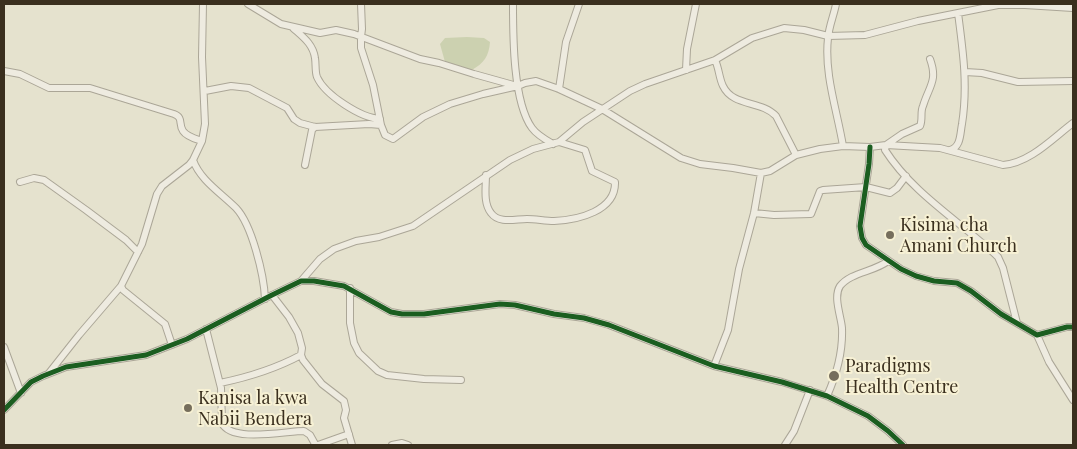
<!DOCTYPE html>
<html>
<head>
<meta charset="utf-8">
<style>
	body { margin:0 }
	#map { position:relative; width:1077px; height:449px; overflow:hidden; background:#e5e2ce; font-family:"Playfair Display",serif }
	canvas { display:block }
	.frame { position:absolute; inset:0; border:5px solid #3a2f1e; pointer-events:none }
</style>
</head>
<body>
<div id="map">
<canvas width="1077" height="449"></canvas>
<div class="frame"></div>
</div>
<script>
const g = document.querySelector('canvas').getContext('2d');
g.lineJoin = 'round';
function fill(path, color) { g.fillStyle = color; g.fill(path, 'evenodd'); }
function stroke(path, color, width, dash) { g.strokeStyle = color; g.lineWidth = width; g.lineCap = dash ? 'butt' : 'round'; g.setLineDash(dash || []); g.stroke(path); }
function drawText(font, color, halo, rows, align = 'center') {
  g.font = font + ' "Playfair Display",serif'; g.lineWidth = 4; g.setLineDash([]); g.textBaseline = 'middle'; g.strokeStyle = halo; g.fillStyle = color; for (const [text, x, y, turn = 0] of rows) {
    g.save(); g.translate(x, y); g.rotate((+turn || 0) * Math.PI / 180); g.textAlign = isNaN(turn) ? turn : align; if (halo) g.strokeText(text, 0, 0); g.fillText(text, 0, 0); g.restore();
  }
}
fill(new Path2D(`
	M467,37L484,38L490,42C489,56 484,63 472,70C463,68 454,63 445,62L440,44L445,38Z`), '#ccd1b0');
const minor = new Path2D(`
	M248,4L281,24L320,33L336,30L354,34L420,59L439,63L474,74L517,86
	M361,4L362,29L361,37V48L373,85L381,125L385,135L393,139L423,117L450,104L483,94L518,86L525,83L536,81L559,89L602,109L681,158L700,164L733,168L761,173L770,171L796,155L820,149L843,146L870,147L886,145L940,148L1003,165C1030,163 1053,138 1073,123
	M513,4C513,36 513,102 532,128C537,135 546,140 553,144
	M836,4C834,15 829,26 828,38C824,74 837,110 843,146
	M293,28C303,37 313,44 315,58C316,64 315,72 317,77C325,95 361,118 380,119
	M930,59C938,81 929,86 923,106C920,112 923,119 920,126L902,134L886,145L885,150C913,194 961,222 998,257L1003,268L1017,323
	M715,60C719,68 719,78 723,86C733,107 761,100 776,116L796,155
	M686,70L687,49L696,4
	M4,71L20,74L49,88H90L174,114C184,118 178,124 183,131C187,137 196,139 202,141
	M965,72L982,73L1018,82L1073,81
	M559,89L566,42L579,4
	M205,91L231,86L249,88L287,108L294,119L300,123L315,127L369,124L381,125
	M870,147L869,164L860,226L862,238L866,245L901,269L916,276L934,281L957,283L971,291L1001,314L1037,335L1067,327H1073
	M950,150C961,147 960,134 962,124C968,86 963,51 958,13
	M193,160C200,180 221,193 236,208C252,225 264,275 265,299
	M305,165L312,130L315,127
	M486,175C486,187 483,203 491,213C499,224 515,219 527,219C536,219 545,221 554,221C578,220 616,211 615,182L592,171L585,150L559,142
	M20,182L34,178L44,180L86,210L126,240L138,252
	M754,213L774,215L811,214L820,191L823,190L866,187L890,193L897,188L906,176
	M301,281L320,259L334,249L356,241L379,237L413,226L510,160L533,149L559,142L583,122L630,91L645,84L715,60L752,38L784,28L804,30L828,36L865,35L918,21L998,5H1025L1073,8
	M350,288V323L354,343L359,353L378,371L387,375L424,379L461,380
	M272,295L289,317L298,333L302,348L301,355L303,360L322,384L344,401L346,410L344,418L352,445
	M206,329L221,388L222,423C231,443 286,431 304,431L310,435L315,444L318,445L349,434
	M1037,335L1049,362L1073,400
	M172,345L165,324L123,290L121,286L142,244L157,194L162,186L189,165L193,160L202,141L205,124L202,57L203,4
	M4,347L21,393
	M714,366L728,330L739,269L754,213L761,173
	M49,373L79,335L121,286
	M220,383C249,377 275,369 301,355
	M827,396C837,374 843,352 842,328C841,316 833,297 840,286C851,272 874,272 888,261
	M4,410L31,382L43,376L66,367L146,355L187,339L272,295L301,281H314L344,286L391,312L402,314H424L500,304L515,305L554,314L584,318L609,325L714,366L782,382L827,396L868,416L888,431L903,445
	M392,445L402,443L408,445
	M785,445L794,431L810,390`);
stroke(minor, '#aba697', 8);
stroke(minor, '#eeebe0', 6);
stroke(new Path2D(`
	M870,147L869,164L860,226L862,238L866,245L901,269L916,276L934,281L957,283L971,291L1001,314L1037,335L1067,327H1073
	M4,410L31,382L43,376L66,367L146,355L187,339L272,295L301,281H314L344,286L391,312L402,314H424L500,304L515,305L554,314L584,318L609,325L714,366L782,382L827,396L868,416L888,431L903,445`), '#1b5e20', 5);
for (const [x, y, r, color] of [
	[890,235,5,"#766e5c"],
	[834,376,6,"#766e5c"],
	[188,408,5,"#766e5c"]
]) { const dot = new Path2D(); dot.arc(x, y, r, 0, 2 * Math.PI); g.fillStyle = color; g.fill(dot); stroke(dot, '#f7f1d4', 2); }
drawText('18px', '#3a2f1e', '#f7f1d4', [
	["Kisima cha",900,225],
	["Amani Church",900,246],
	["Paradigms",845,366],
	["Health Centre",845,387],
	["Kanisa la kwa",198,398],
	["Nabii Bendera",198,419]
], 'left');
</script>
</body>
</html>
